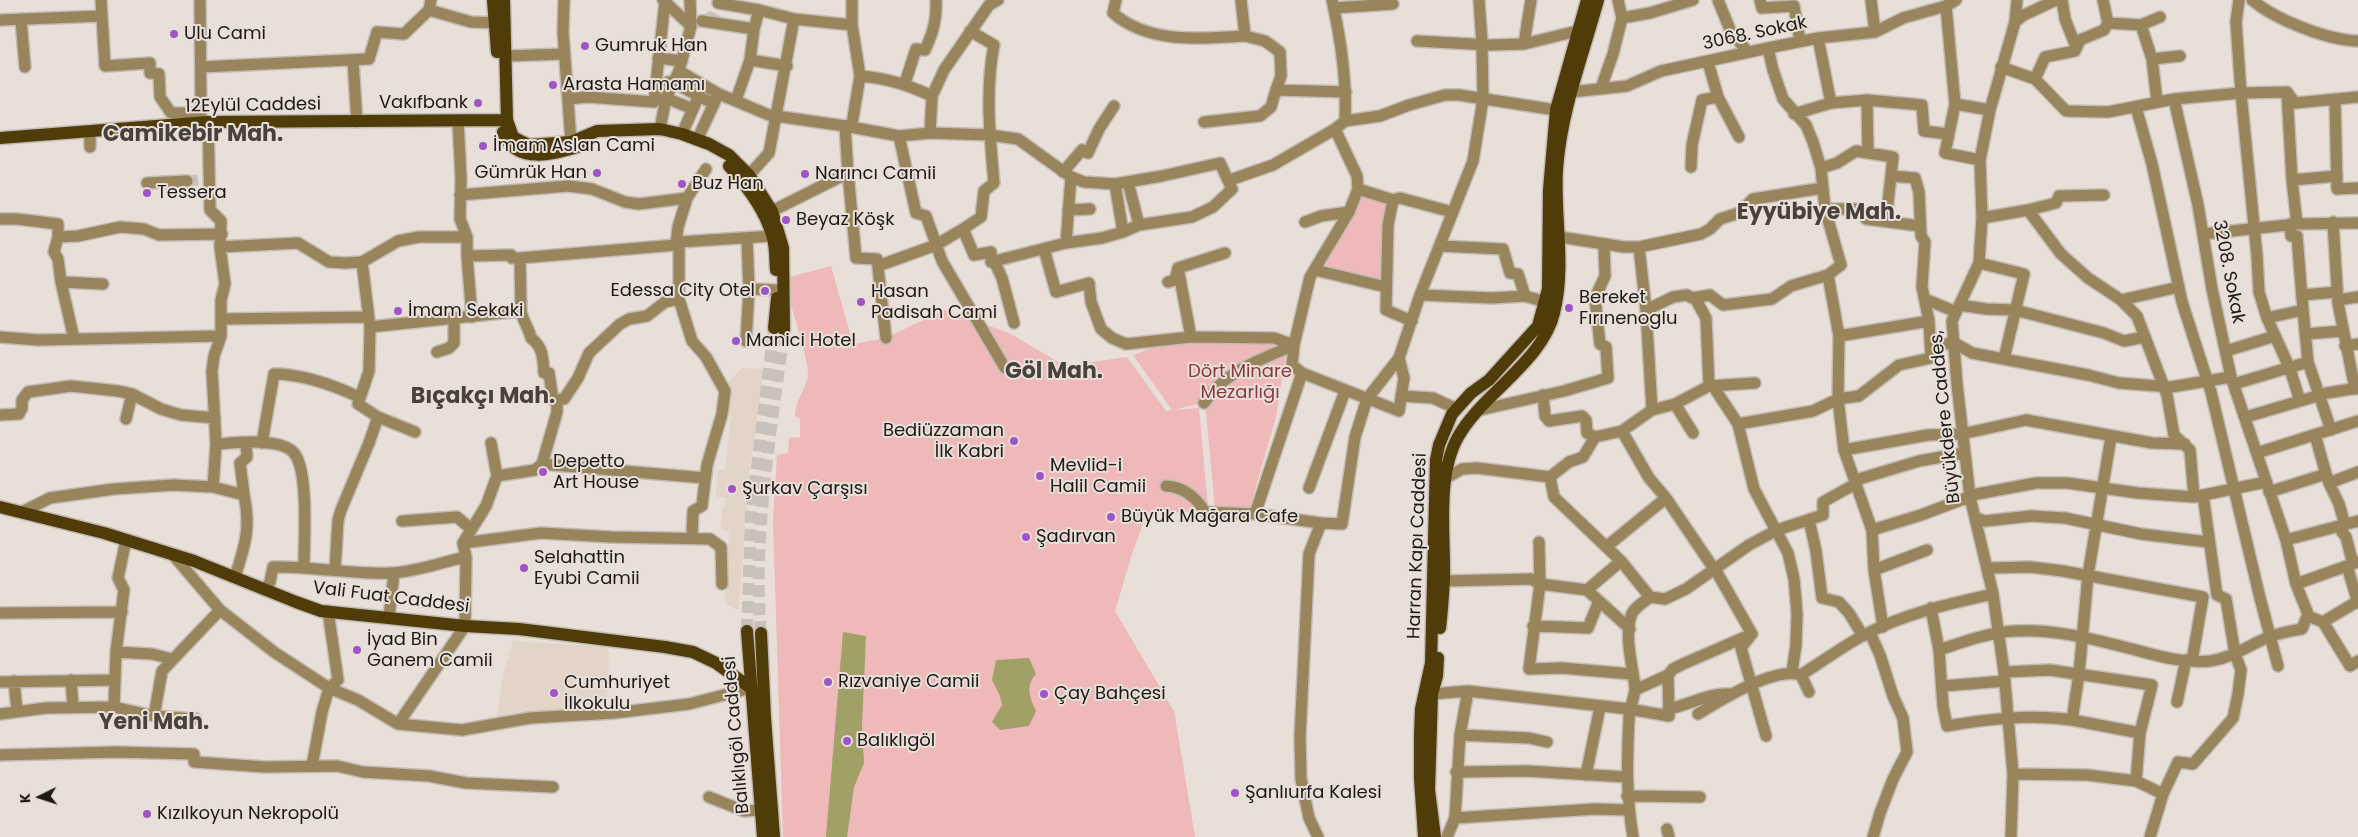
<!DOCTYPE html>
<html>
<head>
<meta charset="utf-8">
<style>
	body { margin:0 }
	#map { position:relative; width:2358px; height:837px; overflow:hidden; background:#e8dfd8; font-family:Poppins,sans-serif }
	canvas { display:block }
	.north { position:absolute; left:15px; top:772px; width:50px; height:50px; -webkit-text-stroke:4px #e8dfd8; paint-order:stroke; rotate:266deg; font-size:14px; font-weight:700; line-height:20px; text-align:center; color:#1c1917 }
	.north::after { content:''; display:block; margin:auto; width:18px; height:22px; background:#1c1917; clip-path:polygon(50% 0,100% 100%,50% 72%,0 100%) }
</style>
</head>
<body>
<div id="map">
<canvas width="2358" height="837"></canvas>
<div class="north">K</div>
</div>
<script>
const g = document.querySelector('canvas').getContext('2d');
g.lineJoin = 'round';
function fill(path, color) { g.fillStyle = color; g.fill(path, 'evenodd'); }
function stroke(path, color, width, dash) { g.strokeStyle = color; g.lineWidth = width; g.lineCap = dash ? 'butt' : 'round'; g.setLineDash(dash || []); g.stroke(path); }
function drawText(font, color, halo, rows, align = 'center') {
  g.font = font + ' Poppins,sans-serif'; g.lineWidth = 4; g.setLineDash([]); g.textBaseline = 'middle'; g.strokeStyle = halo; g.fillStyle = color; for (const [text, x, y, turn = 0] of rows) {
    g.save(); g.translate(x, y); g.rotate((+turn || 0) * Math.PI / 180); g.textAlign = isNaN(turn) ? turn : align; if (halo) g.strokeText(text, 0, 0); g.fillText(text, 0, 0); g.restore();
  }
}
fill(new Path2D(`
	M742,368L764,370L748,480L739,610L728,606L725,596L729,531L721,530L722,508L725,506V497H716L718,470H725L731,415L727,412L723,387Z
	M513,641L609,647L607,711L497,718L503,675Z`), '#e2d4c7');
fill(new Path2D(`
	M1362,195L1388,202L1384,284L1321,270Z
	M831,266L853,344L886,338L944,310L1009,333L1065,366L1127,357L1166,411L1172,410L1133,355L1160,345L1273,342L1286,353L1276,417L1250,507L1215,508L1205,402L1173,410L1199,408L1208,508L1189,512L1147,513L1131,557L1115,611L1174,711L1195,837H783L773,521L777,455L788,453L789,438L800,437V419L795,416C796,399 805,390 808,376C810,361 788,297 783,279Z`), '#eeb9b8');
fill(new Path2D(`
	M843,632L866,636L862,726L864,763L854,787L847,837H826Z
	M1029,658L1036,674C1025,686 1030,698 1036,711L1029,726L1000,730L992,722L1002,705L1000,696L992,680L996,660Z`), '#a0a067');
stroke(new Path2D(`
	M691,26L713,16L720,0
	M187,181L198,180`), '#c9c1bb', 11, [11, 5.5]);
stroke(new Path2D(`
	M747,631L751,515L774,328
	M761,633C752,536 772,427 784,330`), '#c9c1bb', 12, [12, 6]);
const minor = new Path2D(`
	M200,0L201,119
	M564,0L563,32L571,142
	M690,0L691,26
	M1116,0L1113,13C1148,44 1202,39 1245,36
	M1241,0L1245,36L1265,41L1280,52L1281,76L1276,90L1346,92
	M1332,0C1341,40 1347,80 1345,121
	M1718,0L1731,32L1748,52
	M1760,0L1762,8L1794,6L1800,41
	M1871,0L1875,32
	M2062,0L2065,19L2076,47
	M2103,0L2108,23
	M2239,0L2236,22L2241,93L2257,256L2259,292L2267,318L2290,369L2300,401
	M2252,0C2276,20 2327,40 2358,41
	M718,3L759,10
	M1946,6L1955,104L1945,153L1980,160
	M1334,8L1393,4
	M429,10L471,22L503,23
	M102,16L105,66L150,63V73L159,74L160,97L171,113H201
	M1622,18L1650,13L1693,0
	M0,20L102,16L101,0
	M21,20L25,67
	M702,21L754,29
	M2015,22L2024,15L2056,0
	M2141,25L2160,17
	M1818,38L1831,103
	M1417,41L1490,45L1524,44L1577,31
	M1524,44L1531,0
	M506,56L564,54
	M658,58L682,61
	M2152,59L2180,56
	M750,60L787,66
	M353,61L357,122
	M1708,62L1718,97L1739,137
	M201,67L369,59L377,32L404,34L429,10L431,0
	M679,71L719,94L769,115L845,126L848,173L772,211
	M860,76C887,78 908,85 932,96
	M2035,79L2045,57L2075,51L2080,40L2104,30L2108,23L2141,25L2152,59L2157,101
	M668,82L674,83L714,104
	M905,83L916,49L925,50C933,33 937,19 936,0
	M1601,88L1613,54L1622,18L1618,0
	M1571,92L1627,86L1661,71L1768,48L1818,38L1875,32L1903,18L1946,6L1956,0
	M2287,92L2292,180L2297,224
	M568,99L587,97L654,102L665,1
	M2174,99L2241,93L2287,92L2295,103L2358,97
	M2335,99L2337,189L2358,188
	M661,100L666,98L693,109
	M736,100L750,60L754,29L759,10L794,19L852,25V0
	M1867,100L1868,153
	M1955,104L1990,110
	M2136,107L2152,164L2182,302L2211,392L2260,598L2278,666
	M1794,114L1831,103L1867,100L1922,105L1924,131L1948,134
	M458,121L461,178L460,219L467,237
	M208,122L210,210L221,221L220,247L298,243L329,262L345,263L362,262L398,241L419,237H467V256L511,255L512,258H520L676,245L679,242
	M1204,122L1260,116L1271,107L1276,90
	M845,126L852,124L860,76L852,25
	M845,126L899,136L930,133
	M660,129L666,98L679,71L691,26L663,0
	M90,131V147
	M682,134L699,95
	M899,136L916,213L926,216L942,261L1005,368
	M697,140L717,97
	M1691,167L1692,145L1702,100L1718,97
	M1821,168L1837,163L1856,151L1893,157L1886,221
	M1063,172L1082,150L1088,153L1099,129L1114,106
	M848,173L856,258L877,259L886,338
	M749,175L769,153L794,19
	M1230,180L1273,165L1335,129L1345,121L1380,116L1409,105L1445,95H1459L1556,110
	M2292,180L2337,176
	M1128,182L1139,225
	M147,183L187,181
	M1115,184L1123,232
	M1358,189L1393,200L1400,198L1452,212
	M460,195L568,186L592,189L625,202L639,204L687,198L706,169
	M1393,200L1388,225L1386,310L1412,321
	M1825,209H1858L1866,219L1920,226
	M1068,210L1090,209
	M2028,210L2056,203L2059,196L2104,195
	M1982,218L2028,210L2061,254L2088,278L2121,300L2137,316L2167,395L2174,435L2190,450L2194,497
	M0,219H17L58,224V237L78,236L120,227L144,229L159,235L222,234
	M1305,222L1321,216L1349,212
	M2333,222L2338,303L2355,389
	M963,229L981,217L984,191L994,183C990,137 985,90 994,45L970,31
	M2203,234L2297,224L2358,223
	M58,237L54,252L58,259L61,282L74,339
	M1560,237L1624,247H1639L1701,234L1710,229L1720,219L1739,213L1753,199L1823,188
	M747,239L749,289
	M1066,243L1071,177
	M676,245L678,227L687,198
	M1440,246L1503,249L1510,273L1518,274L1525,296L1546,302
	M1639,247L1646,310L1652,410
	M1044,249L1056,292L1089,283L1091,302L1101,329L1112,338L1126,344L1191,337L1274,338L1294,345L1292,365L1302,373L1255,514
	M467,256L472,317
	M994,261L1002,278L1014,323
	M1979,263L2024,274L2004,359
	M878,266L936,245L963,229L974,255L991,252V262L1066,243L1102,238L1123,232L1139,225L1192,217L1213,207L1232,189L1220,163L1162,176L1115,184L1084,182L1071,177L1018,139L990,135L930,133L932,96L944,70L989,5L998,0
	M1178,268L1191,337
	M1178,268L1225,253
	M1315,270L1386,287
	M1828,275L1839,336L1838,399L1844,450L1872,530L1874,570L1883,627
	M61,282L103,284
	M1168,282L1175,280L1178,268
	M1420,295L1492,298L1525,296
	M2302,295L2337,292
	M1695,298L1706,318L1709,386
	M1925,299L1956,312
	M2121,300L2179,287
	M2338,300L2358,297
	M1959,305L1986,309L2015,310L2104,333L2124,341L2145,337
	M1646,310L1673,297L1687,295L1692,298L1710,295L1723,305L1772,299L1791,286L1828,275L1841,265L1825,209L1821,168L1813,142L1806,125L1783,99L1773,70L1768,48
	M2303,310L2308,362L2331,430
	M521,311C523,322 529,328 531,338C543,347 543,358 544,373H549L553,400L564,399L578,378L589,353L620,324L629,319L647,316L665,302L679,299
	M2267,318L2303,310L2297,236H2291L2290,224
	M222,319L368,317
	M370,327L521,311L520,258
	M2305,334L2343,331
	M1839,336L1929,321
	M0,337L38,340L221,336
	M746,341L749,289L778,290
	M1932,344L1942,345L1953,342L1972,353L2088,375L2119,383L2171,387L2231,377
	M2345,346L2358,344
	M2226,351L2275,336
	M437,352L449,348L454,343V320
	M1302,373L1399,411L1404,378L1399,358L1420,295L1473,161L1483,99L1482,43L1479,0
	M2234,384L2308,362
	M1713,386L1738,424L1754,489L1788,553L1794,579L1797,613L1796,645L1792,672
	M1543,395L1545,416L1549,421L1582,416L1586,420L1587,433L1595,437L1622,431L1652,410L1675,404L1709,386L1755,383
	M1401,396L1433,398L1457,409
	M1204,403C1227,369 1259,361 1294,345L1310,277L1349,212L1358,189L1357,176L1335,129
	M1675,404L1693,433
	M1480,410L1564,391L1608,378L1606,347L1600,344L1595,298L1605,276L1604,244
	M0,415L19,414L22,408V400L28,392L71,386L118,391L132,394L161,409L181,415L215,418
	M378,417L415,432
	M2246,417L2327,393L2358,388
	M126,419L132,394
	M1738,424L1813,411L1838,399L1859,396L1899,365L1931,358L1929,321L1922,287L1925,242L1921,236L1919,192L1915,178L1892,176
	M1622,431L1649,478L1666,498L1714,569
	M2315,435L2326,474
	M262,443L274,374C302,374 333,385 359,397
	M491,443L497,476
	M216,444C235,443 281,437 294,453C309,471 304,541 304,566
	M1844,450L1928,435L1962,434L2026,420L2152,443L2185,444
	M2257,453L2358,421
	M542,464L557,412V400
	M1550,477L1569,462L1583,457L1595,437
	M1446,478L1462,469L1477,468L1550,477L1554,497L1621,561L1650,597
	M2329,483L2339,504L2345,525
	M1166,486C1184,487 1196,497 1205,512L1255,514L1321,523L1342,524L1355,437L1367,399L1399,358
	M213,487L216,444L212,371L214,356L221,336V300L225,284L220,247
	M1309,488L1345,391
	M2269,492L2326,474L2329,483L2358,472
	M244,495L240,463L247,457L246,443
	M22,512L50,498L114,489L174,485L213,487L244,495C251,529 245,545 235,577
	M1976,518L1985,521L2031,516L2065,518L2141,534L2208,542
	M1809,520L1816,551L1822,598L1839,602L1849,613L1863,636
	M402,521L457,517L471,529
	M2341,526L2342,532L2346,537L2353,564
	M1872,530L1921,515L1977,494L2036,483H2067L2138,493L2194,497L2266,482
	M692,537L693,511L702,506L707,465L722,414L725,391L706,357L692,341L679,299V242L773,236
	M2286,540L2358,521
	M1539,542L1540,584L1529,669L1562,668L1631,674
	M463,543L486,506L497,476L535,470L542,464L705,478
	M1606,547L1666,498
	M173,555L220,610L274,652L329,688L358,700L398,724L462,730L530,718L614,713L689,704L751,688
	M2347,566L2358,603
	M1988,568L2030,567L2063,571L2203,597L2192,661
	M1715,569L1752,634
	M335,570L338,520L341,510L369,443L378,417L358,404L369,371L370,327L362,262
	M1874,570L1927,550
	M1444,581L1531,579L1540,584L1587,590L1630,629
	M2296,584L2358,562
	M265,590L270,582L273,567C313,566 352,575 391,573C416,572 442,562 466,557
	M1587,590L1621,561
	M1931,608L1939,650C1963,642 1990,632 2016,631C2053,629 2089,638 2124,647C2152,654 2181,664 2210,661C2232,658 2249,645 2269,637C2279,633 2291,631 2302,629L2308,614L2296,584L2286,540L2231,377L2212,289L2198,205L2174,99L2108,112L2066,111L2035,79L2001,67
	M0,613L122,612
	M2308,616L2323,622L2350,666L2358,661
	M389,617L394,573
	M2323,622L2358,601
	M1533,626L1588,628L1599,601
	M1870,633L1880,655L1893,696L1903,718L1907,752L1893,779L1880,813L1873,837
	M1751,635L1741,648L1766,736
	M1939,650L1943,706L1947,726C1988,719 2030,714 2072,720L2079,674L2088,575L2111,437
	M116,652L152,654L172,659
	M2004,672L2050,670L2152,685L2140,733L2072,720
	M1801,675C1821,662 1841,648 1862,636C1903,614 1948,604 1993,594
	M71,680L73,706
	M14,681L17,711
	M0,682L115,680
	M1943,686L2005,681
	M1635,690L1668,675L1673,669L1683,664L1752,634
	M1432,694L1468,691L1629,709L1669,716L1668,675
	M2177,702L2186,660
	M114,707L116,652L124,590L118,578L126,540
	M1668,709C1689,705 1708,693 1729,694
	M0,714L46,708L114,707L154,716L196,719
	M1698,714C1721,700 1775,666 1801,675L1809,692
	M154,716L162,671L220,610
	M398,724L465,626L466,557L463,543L541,533L611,537L710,539L721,547L722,584
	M1460,735L1529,738L1547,742
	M0,755L116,752L194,754V762L265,767L337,766L363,772L429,776L466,783L553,787
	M312,766L322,712L329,688L338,680L328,611
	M1456,772L1527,771L1626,777
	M2013,774L2087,775L2136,781L2163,794
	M1586,775L1600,707
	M2136,781L2140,733
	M1627,796L1700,797
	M709,797L744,811L761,810
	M1455,818L1595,809L1628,810
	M1667,829L1669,837
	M1318,837L1309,818L1301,779L1300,737L1309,554L1321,523
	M1447,837L1455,818L1460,735L1468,691
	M1633,837C1626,795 1627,760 1629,718C1629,708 1635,697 1635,688C1633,666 1624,638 1631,616C1633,608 1644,602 1650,597L1665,599L1686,589L1749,545L1777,530L1823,515V502L1857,483L1859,479L1919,461L1964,453
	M2011,837L2013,774L2004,672L1993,594L1970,497L1957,384L1952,321L1979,263L1982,218L1980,160L1990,110L2015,22L2017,0
	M2150,837L2163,794L2178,762L2193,764L2233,718L2238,694L2241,670L2235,654L2226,599L2217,595L2203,495`);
const major = new Path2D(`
	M493,0L497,52
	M504,0L507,120L513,137L529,145L571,142L597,131L660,129L682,134L709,144L729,155L749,175L772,211L783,248L784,330
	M503,132C516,166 556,154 583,145
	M0,138L208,122L507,120
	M729,166C746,185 765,210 772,235C776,246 775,259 776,270
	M774,328L777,298
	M0,507L104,533L194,561L296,602L321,611L465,626L519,629L665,647L693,652L716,663L751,688
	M1440,628C1442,612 1443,596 1444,579C1445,536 1436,476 1458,437C1481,395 1543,361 1554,313C1566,265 1554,217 1557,169C1561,111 1583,55 1598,0
	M747,631L763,837
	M761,633L765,718L774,837
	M1424,837L1420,778V735L1421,709L1431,663L1436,460L1439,445L1452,414L1471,393L1489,380L1538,326L1548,289L1549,190L1556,110L1587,0
	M1435,837L1429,790L1432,694L1437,676L1438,658`);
stroke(minor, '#c3bbb5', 14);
stroke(major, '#c3bbb5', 15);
stroke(minor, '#98855b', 11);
stroke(major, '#503c08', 12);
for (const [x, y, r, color] of [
	[174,34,5,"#9f55c7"],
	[585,46,5,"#9f55c7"],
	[553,85,5,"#9f55c7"],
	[478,103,5,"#9f55c7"],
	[483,146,5,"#9f55c7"],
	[597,173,5,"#9f55c7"],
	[805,174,5,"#9f55c7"],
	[682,184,5,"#9f55c7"],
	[147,193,5,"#9f55c7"],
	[786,220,5,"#9f55c7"],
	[765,291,5,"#9f55c7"],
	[861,302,5,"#9f55c7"],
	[1569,308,5,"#9f55c7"],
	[398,311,5,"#9f55c7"],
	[736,341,5,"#9f55c7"],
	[1014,441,5,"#9f55c7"],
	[543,472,5,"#9f55c7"],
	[1040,476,5,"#9f55c7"],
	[732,489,5,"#9f55c7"],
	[1111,517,5,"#9f55c7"],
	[1026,537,5,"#9f55c7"],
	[524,568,5,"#9f55c7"],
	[357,650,5,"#9f55c7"],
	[828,682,5,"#9f55c7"],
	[554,693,5,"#9f55c7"],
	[1044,694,5,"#9f55c7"],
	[847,741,5,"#9f55c7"],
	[1235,793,5,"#9f55c7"],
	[147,814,5,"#9f55c7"]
]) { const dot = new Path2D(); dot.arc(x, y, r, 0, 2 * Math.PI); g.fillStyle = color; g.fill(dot); stroke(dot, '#e8dfd8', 2); }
drawText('18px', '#1c1917', '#e8dfd8', [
	["Ulu Cami",184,34],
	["Gumruk Han",595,46],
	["Arasta Hamamı",563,85],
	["Vakıfbank",468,103,"right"],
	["İmam Aslan Cami",493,146],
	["Gümrük Han",587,173,"right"],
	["Narıncı Camii",815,174],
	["Buz Han",692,184],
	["Tessera",157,193],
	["Beyaz Köşk",796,220],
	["Edessa City Otel",755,291,"right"],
	["Hasan",871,292],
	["Padisah Cami",871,313],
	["Bereket",1579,298],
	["Fırınenoglu",1579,319],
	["İmam Sekaki",408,311],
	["Manici Hotel",746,341],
	["Bediüzzaman",1004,431,"right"],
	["İlk Kabri",1004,452,"right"],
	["Depetto",553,462],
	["Art House",553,483],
	["Mevlid-i",1050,466],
	["Halil Camii",1050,487],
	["Şurkav Çarşısı",742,489],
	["Büyük Mağara Cafe",1121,517],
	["Şadırvan",1036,537],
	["Selahattin",534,558],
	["Eyubi Camii",534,579],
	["İyad Bin",367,640],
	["Ganem Camii",367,661],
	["Rızvaniye Camii",838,682],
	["Cumhuriyet",564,683],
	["İlkokulu",564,704],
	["Çay Bahçesi",1054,694],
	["Balıklıgöl",857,741],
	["Şanlıurfa Kalesi",1245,793],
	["Kızılkoyun Nekropolü",157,814]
], 'left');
drawText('18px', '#1c1917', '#e8dfd8', [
	["3068. Sokak",1755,34,-12],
	["12Eylül Caddesi",253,106,-1],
	["3208. Sokak",2228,272,79],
	["Büyükdere Caddes,",1946,417,-96],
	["Harran Kapı Caddesi",1418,546,-88],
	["Vali Fuat Caddesi",391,598,7],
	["Balıklıgöl Caddesi",737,735,-95]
]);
drawText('18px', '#88393e', '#e8dfd8', [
	["Dört Minare",1240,372],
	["Mezarlığı",1240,393]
]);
drawText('bold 22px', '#48413c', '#e8dfd8', [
	["Camikebir Mah.",193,135],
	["Eyyübiye Mah.",1819,213],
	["Göl Mah.",1054,372],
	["Bıçakçı Mah.",483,397],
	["Yeni Mah.",154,723]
]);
</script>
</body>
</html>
